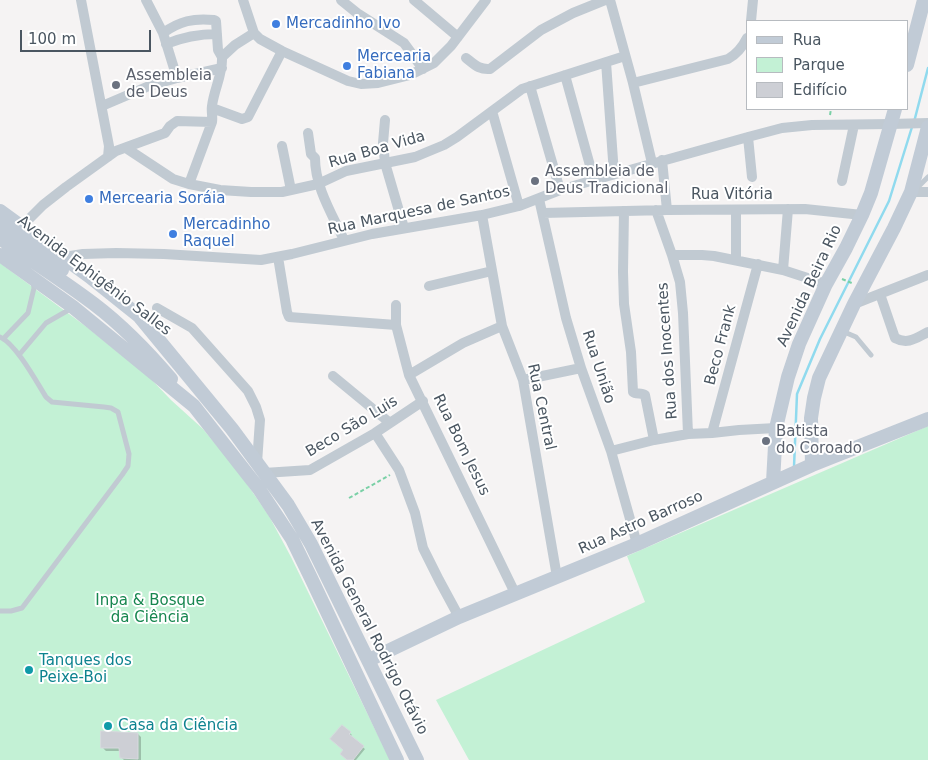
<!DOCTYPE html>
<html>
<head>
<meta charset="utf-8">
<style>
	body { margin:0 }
	#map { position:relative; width:928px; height:760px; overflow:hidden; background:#f5f3f3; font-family:"DejaVu Sans",sans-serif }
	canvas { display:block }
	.legend { position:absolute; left:746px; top:20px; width:162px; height:90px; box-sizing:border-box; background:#fff; border:1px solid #b7bbc0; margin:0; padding:6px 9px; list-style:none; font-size:15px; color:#4a5661 }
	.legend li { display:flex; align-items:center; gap:10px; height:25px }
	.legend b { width:25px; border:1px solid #b7bbc0 }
	.scale { position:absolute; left:20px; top:30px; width:131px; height:22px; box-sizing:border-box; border:2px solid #4a5661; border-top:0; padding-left:6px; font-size:15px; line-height:18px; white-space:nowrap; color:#4a5661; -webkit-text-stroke:4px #fff; paint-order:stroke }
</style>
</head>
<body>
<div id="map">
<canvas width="928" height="760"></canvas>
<ul class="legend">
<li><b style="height:6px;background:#c1cbd6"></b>Rua</li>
<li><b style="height:14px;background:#c3f1d5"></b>Parque</li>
<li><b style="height:14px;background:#cdcfd5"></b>Edifício</li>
</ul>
<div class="scale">100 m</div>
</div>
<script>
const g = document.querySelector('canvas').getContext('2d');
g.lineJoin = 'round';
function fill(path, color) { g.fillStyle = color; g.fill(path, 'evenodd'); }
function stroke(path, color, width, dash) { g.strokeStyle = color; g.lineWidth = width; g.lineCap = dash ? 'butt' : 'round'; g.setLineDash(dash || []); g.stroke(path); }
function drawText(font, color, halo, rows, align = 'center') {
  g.font = font + ' "DejaVu Sans",sans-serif'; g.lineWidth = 4; g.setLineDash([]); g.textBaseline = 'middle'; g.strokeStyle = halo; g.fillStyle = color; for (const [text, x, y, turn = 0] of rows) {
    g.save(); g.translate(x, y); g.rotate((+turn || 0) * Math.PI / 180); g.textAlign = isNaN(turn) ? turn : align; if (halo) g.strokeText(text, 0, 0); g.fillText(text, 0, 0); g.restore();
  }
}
fill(new Path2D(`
	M0,263L88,328L150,378L171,400L203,429L238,471L269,516L291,557L390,760H0Z
	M928,426V760H469L436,700L645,602L627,556Z`), '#c3f1d5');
fill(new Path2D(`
	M342,727L352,735L350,737L365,749L356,760H348L344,750Z
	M138,734L141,737V760H124L121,757V751H106L103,748Z`), '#0003');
stroke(new Path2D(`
	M914,122L928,68
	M794,467L797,394L820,339L889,201L912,127`), '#90daee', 2.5);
const building = new Path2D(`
	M342,725L351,732L349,734L364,746L353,760H347L340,754L343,750L330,739Z
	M101,731L138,733V759L120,758L119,748H101Z`);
fill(building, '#cdcfd5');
stroke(building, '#d7d9de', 1);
stroke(new Path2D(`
	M830,115L831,109
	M842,279L854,284
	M349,498L390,475`), '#7ad0a6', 2, [4, 2.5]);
stroke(new Path2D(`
	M915,186L920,185L928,177
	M842,331L856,337L871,355
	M0,337C16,344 36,381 46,397L52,402L104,407L111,408L118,412L129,454L128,466L122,475L22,608L11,611H0
	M4,338L28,313L34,288L33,282
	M19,355L46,323L72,308`), '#c1cad2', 5);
stroke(new Path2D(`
	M81,0L109,146L108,157
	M146,0L163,33L177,78
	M243,0L254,33L260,39L282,51L348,81L361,84L378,83L410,75L434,63L451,46L486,0
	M341,0L357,13L404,43L423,69
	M414,0L458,37
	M610,0L633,83L652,163
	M751,21L753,0
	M163,33C180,21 193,18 214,20L216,21L218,50L222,57
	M166,44C183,37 199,34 217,34
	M466,58C474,64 479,70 490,69L541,30L573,13L605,0
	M606,62L614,174
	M565,75L594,180
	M633,83L728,59C737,54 742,48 747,38
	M530,86L560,190
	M102,106L149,86L177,78L222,68
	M212,108L242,119L248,117L282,51
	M492,111L519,206
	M385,120L383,143L385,163L404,228
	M308,133L311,154L315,158C315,187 332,214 344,240
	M748,137L752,177
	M282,146L291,190
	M126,148L173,179L189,184L220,190L251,192H282L318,184L346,171L415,157L427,152L444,145L457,137L522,89L625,56
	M662,160L667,210
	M842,181L854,125
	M189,184L212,122C213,117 211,111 212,106C214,89 223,74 222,57L235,45L254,33
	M911,192H928
	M539,199L566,318L581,368L611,451L637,544
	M656,210L672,255L680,282L683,313L688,434
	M736,210V260
	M624,211L623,272L624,304L631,352L633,392C636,395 641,392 645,395L654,440
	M543,213L667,210L805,209L862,215
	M482,215L502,326L523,380L557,577
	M21,227L43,205L66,187L116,151L165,133L170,126L177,121L212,122
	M672,255H702L714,256L783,270L826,284
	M64,257L83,254L116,253L164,254L261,260L292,254L372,234L482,215L519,206L560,190L594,180L748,137L782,128L812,125L891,124L928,123
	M278,257L287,312L289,317L396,325
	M783,270L788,209
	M429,286L492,271
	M880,294L895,338C908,345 916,338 928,332
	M854,304L928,275
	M396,305V325L409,375L515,593
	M157,308L192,328L248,391L256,407L260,420L257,463
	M409,375L463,343L502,326
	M333,376L390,423
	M523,380L581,368
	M375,433L399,470L415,513L423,548L439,580L459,617
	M712,433L758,264
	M611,451L654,440L688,434L712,433L739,430L776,428
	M264,473L310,470L375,433L423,401`), '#c1cad2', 10);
stroke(new Path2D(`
	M907,65L924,0
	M0,211L89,276L139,316L232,429L288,505L311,544L417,760
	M0,226L62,270
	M0,238C31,261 64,281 94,304C123,326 148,352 171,379
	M0,255L73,307L194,406L259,489L292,539L311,578L397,760
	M812,465L811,418L814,398L819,378L854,304L894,228L911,192L928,127
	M773,482L776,428L788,377L799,344L826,284L846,248L862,215L871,193L895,109
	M369,660L459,617L637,544L812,465L928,419`), '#c1cbd6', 14);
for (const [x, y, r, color] of [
	[276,24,5,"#3f7fe0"],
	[347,66,5,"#3f7fe0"],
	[116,85,5,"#6b7280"],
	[535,181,5,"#6b7280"],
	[89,199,5,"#3f7fe0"],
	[173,234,5,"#3f7fe0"],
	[766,441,5,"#6b7280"],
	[29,670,5,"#0f9aa8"],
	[108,726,5,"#0f9aa8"]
]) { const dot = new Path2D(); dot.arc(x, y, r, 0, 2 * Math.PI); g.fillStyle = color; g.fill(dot); stroke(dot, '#fff', 2); }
drawText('15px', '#366cbe', '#fff', [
	["Mercadinho Ivo",286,24],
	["Mercearia",357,57],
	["Fabiana",357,74],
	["Mercearia Soráia",99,199],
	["Mercadinho",183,225],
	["Raquel",183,242]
], 'left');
drawText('15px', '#5b616d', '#fff', [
	["Assembleia",126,76],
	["de Deus",126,93],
	["Assembleia de",545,172],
	["Deus Tradicional",545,189],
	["Batista",776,432],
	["do Coroado",776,449]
], 'left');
drawText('15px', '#4a5661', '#fff', [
	["Rua Boa Vida",377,150,-16],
	["Rua Vitória",732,195],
	["Rua Marquesa de Santos",419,211,-12],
	["Avenida Ephigênio Salles",94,276,37],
	["Avenida Beira Rio",810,286,-65],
	["Beco Frank",721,345,-75],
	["Rua dos Inocentes",668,351,-94],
	["Rua União",598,367,72],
	["Rua Central",541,407,78],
	["Beco São Luis",352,427,-31],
	["Rua Bom Jesus",461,445,64],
	["Rua Astro Barroso",641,523,-24],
	["Avenida General Rodrigo Otávio",369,627,63]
]);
drawText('15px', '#17864f', '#fff', [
	["Inpa & Bosque",150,601],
	["da Ciência",150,618]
]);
drawText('15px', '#0d838f', '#fff', [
	["Tanques dos",39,661],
	["Peixe-Boi",39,678],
	["Casa da Ciência",118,726]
], 'left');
</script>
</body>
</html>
